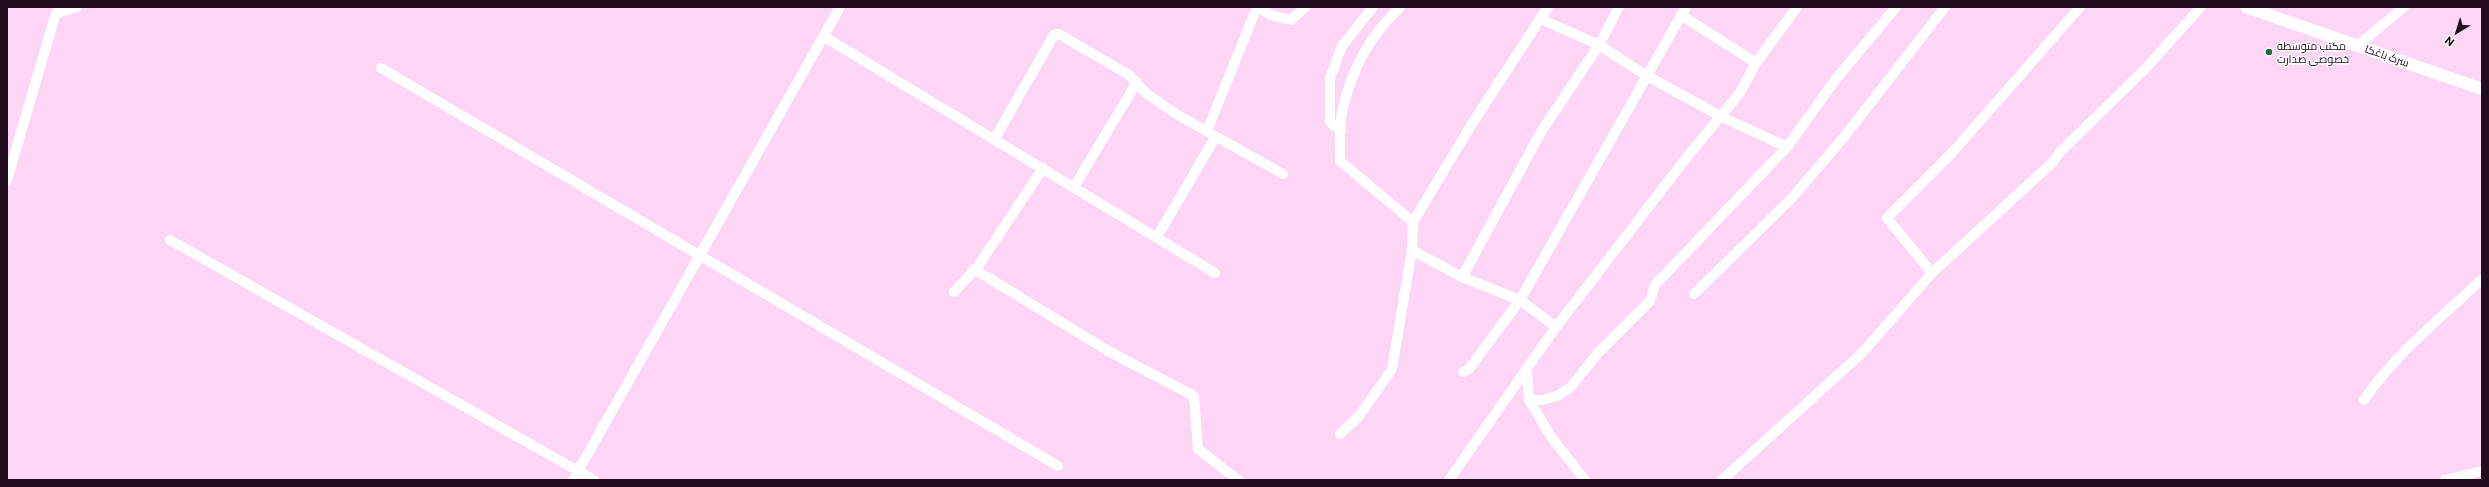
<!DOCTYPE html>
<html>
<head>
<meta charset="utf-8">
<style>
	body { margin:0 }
	#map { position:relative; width:2489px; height:487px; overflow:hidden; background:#fcd6f4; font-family:Commissioner,sans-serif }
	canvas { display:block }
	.frame { position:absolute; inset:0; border:8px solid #220d1f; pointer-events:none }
	.north { position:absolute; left:2437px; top:12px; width:40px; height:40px; -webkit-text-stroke:3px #fff; paint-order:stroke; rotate:218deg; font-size:11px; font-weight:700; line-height:16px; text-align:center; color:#220d1f }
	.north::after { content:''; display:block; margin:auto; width:14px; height:18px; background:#220d1f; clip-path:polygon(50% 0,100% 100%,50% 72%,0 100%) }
</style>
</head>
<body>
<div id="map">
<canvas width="2489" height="487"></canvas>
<div class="frame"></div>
<div class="north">N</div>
</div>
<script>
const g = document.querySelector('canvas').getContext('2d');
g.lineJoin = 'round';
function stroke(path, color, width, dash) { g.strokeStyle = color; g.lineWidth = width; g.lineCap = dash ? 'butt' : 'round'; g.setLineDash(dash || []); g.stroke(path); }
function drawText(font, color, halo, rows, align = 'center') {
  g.font = font + ' Commissioner,Cairo,sans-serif'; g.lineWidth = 3; g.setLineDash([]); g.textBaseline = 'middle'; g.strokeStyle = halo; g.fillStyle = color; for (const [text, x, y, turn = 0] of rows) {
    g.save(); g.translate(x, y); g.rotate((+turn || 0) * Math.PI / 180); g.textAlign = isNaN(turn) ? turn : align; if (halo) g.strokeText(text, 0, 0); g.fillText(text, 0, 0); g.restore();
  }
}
stroke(new Path2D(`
	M1257,7L1271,15L1291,20L1305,7
	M1400,7C1369,37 1351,70 1342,112C1339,127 1340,145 1340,161L1413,222
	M1681,15L1756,63
	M1541,19L1599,45L1647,76L1722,117L1787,147
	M823,36L1215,273
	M2357,46L2404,7
	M381,68L1058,466
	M1207,131L1257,7
	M1341,131L1330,122V78L1342,46L1373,7
	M994,140L1054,35L1059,34L1129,75L1147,94L1176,114L1283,174
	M7,180L56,13L77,7
	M1074,187L1137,82
	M1157,237L1216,136
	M170,240L594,480
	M1412,250L1462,277L1520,300L1556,327
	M974,269L1110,352L1194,396L1198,449L1238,480
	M1932,273L1887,218L1951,154L2080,7
	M1462,277L1541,132L1599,45L1619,7
	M954,292L978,266L1043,168
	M1694,294L1791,199L1844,137L1945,7
	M1527,371L1529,400L1552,438L1585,480
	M1463,372L1469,369L1520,300L1686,7
	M1529,400H1542L1557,396L1570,388L1598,353L1650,301L1655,285L1787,147L1836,79L1896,7
	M2364,400C2395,354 2442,317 2482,279
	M1340,434L1360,415L1392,369L1412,250L1413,222L1470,127L1548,7
	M573,480L840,7
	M1449,480L1556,327L1691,152L1739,94L1756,63L1797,7
	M1722,480L1862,353L1932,273L2053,162L2060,152L2145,69L2201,7
	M2445,480L2482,471`), '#fff', 10);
stroke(new Path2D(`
	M2246,7L2482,89`), '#fff', 12);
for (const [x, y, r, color] of [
	[2269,52,4,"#1a6b3c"]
]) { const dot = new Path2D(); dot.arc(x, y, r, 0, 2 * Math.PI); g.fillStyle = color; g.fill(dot); stroke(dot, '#fff', 1.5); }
drawText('11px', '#220d1f', '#fff', [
	["مکتب متوسطه",2277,46],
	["خصوصی صدارت",2277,59]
], 'left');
drawText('11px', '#220d1f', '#fff', [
	["سرک باغکا",2387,56,19]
]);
</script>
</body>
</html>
